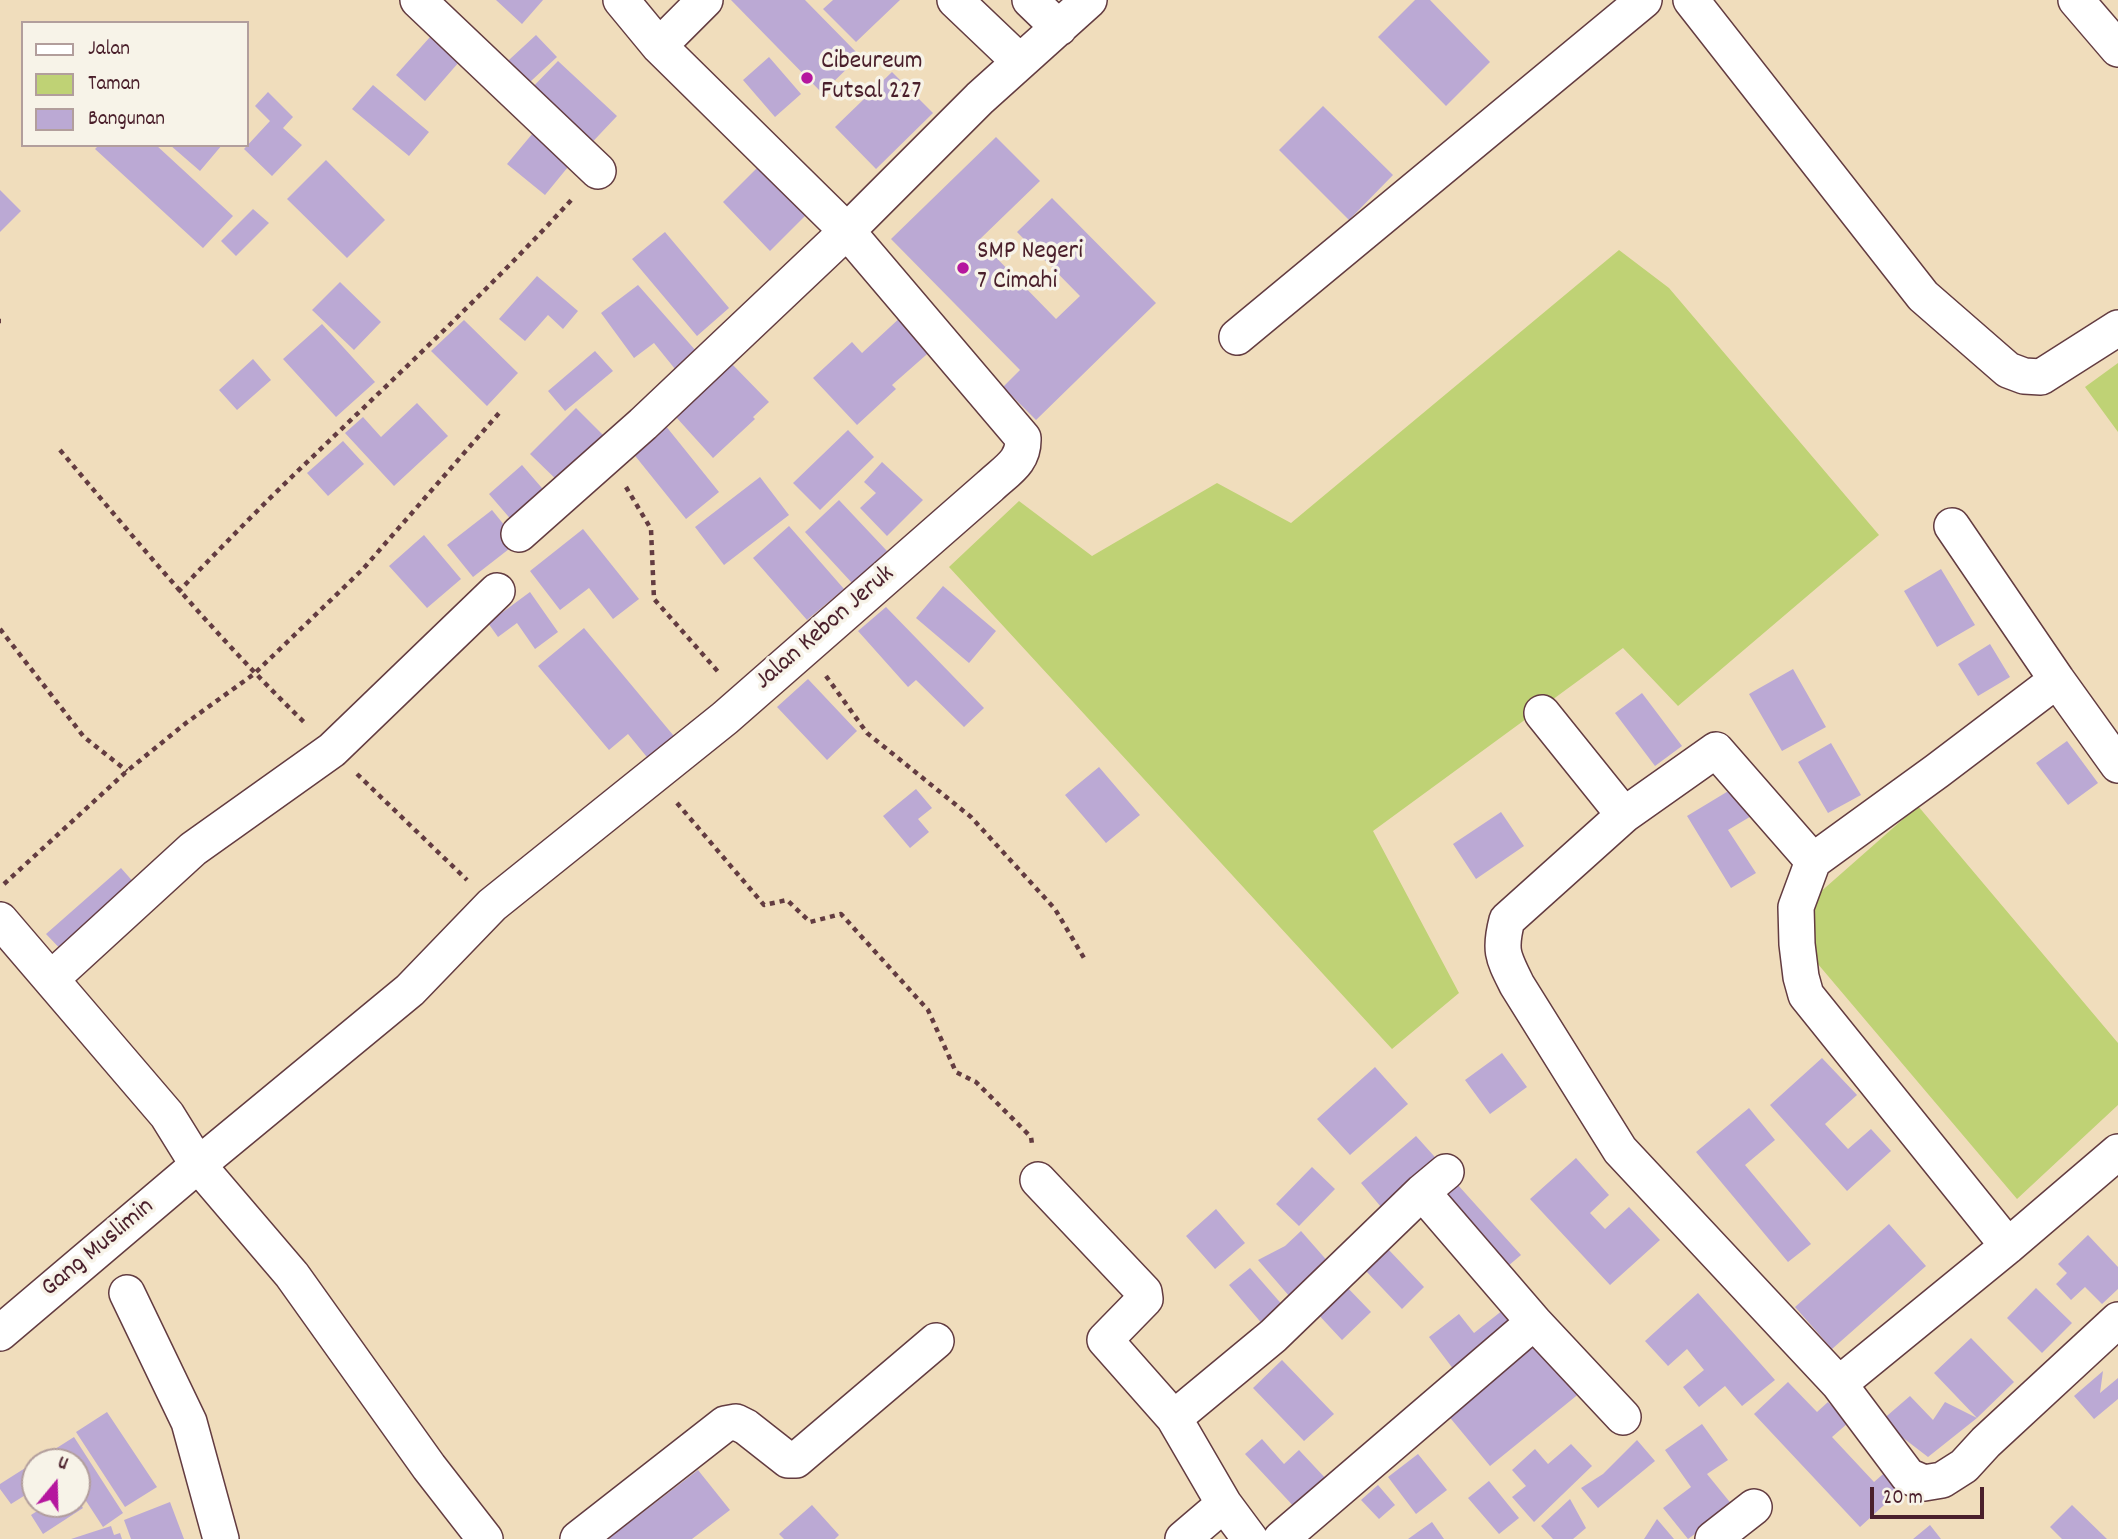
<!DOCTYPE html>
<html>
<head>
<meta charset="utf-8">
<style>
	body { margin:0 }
	#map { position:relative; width:2118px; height:1539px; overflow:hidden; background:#f0ddbc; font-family:Dekko,sans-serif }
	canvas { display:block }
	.legend { position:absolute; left:21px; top:21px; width:228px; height:126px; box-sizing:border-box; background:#f7f3e8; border:2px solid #b29e9c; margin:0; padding:9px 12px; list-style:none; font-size:21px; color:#4a1f2b }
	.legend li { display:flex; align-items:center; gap:14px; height:35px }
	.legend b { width:35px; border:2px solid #b29e9c }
	.north { position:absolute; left:21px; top:1448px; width:70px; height:70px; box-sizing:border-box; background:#f7f3e8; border:2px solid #b29e9c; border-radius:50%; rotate:19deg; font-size:19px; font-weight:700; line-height:28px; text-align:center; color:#4a1f2b }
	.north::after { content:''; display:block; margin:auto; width:24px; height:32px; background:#b5179e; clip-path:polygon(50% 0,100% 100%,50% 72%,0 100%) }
	.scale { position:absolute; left:1870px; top:1487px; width:114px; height:32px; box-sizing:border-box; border:4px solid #4a1f2b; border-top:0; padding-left:9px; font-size:21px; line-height:24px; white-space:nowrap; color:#4a1f2b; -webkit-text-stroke:5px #f7f3e8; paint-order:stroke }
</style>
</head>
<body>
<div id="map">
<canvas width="2118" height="1539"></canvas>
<ul class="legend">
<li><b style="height:9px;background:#fff"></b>Jalan</li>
<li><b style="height:19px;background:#bfd275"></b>Taman</li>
<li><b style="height:19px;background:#bba9d4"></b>Bangunan</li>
</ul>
<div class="north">U</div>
<div class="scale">20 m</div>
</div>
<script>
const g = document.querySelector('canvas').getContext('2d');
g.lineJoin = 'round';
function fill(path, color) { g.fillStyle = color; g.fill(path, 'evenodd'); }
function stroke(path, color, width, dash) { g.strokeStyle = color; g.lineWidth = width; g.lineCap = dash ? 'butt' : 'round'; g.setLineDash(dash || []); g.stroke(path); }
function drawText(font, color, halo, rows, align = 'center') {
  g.font = font + ' Dekko,sans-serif'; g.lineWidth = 7; g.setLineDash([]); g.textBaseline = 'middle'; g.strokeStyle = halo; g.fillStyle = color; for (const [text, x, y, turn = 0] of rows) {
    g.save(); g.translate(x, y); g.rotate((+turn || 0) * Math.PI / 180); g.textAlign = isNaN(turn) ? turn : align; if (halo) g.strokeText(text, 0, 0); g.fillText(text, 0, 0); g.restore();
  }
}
fill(new Path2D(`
	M1619,250L1669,288L1879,535L1678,706L1623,648L1373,831L1459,993L1392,1049L949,567L1019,501L1092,556L1217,483L1291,523Z
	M2118,363V432L2085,387Z
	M1918,806L2118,1043V1105L2017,1199L1784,924Z`), '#bfd275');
fill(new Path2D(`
	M496,0H543L522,24Z
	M731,0H805L860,56L822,93Z
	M833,0H900L856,42L823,9Z
	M1415,0H1430L1490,62L1446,106L1378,37Z
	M536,35L557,57L518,93L497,71Z
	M430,37L459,62L425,101L396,75Z
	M769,57L801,94L775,117L743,80Z
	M558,61L617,116L583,152L524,96Z
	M892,72L933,113L876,169L835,127Z
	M373,85L429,132L409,156L352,109Z
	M268,92L293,117L283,128L302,145L272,176L244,149L270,121L255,106Z
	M1323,106L1393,175L1349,220L1279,150Z
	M538,127L577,156L545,195L507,164Z
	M996,137L1040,181L979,240L1056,319L1080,296L1017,232L1052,198L1156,303L1036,420L1003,387L1020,370L891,239Z
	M99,145H156L233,216L203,248L95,149Z
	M170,145H222L200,171Z
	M326,160L385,220L347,258L287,199Z
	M760,165L808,213L770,251L723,202Z
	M0,190L21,211L0,232Z
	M253,209L269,223L236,256L221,241Z
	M665,232L729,308L697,336L632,259Z
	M537,276L578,311L563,329L548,315L525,341L499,319Z
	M340,282L381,322L354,350L312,310Z
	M638,285L696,351L675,369L654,343L634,358L601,313Z
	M903,315L934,348L892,385L896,389L857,425L813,378L852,342L862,353Z
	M464,320L518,373L487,406L431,351Z
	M322,324L375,382L336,417L283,359Z
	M595,351L613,371L565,411L548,391Z
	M253,359L271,380L237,410L219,390Z
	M731,363L769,402L753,417L755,419L713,458L667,407Z
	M417,403L448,436L394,486L345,433L363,417L381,437Z
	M576,408L612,444L566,489L530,454Z
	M665,425L719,492L686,519L632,452Z
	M848,430L874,457L820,510L793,483Z
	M343,441L364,464L328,496L307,473Z
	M882,462L923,500L887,536L860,508L876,493L864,482Z
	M522,465L548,495L514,523L489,494Z
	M760,477L789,515L724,565L695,527Z
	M839,500L887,551L852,583L805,532Z
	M492,510L518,542L473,577L447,545Z
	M789,526L844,589L807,620L753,558Z
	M583,529L639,599L613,619L589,588L560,610L530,571Z
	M424,535L461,579L427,608L389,566Z
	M1941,569L1975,625L1937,647L1904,591Z
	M943,586L996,631L969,663L916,618Z
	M530,592L558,632L535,649L517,623L498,637L488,623Z
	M886,607L984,708L964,727L916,680L908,687L858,631Z
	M584,628L678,741L651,762L628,734L609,750L538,666Z
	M1990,644L2010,677L1978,696L1958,664Z
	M1793,669L1826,727L1782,751L1749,694Z
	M808,679L857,731L827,760L777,707Z
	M1642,693L1682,746L1655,766L1615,713Z
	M2067,741L2098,783L2068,805L2036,763Z
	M1831,743L1861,795L1828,813L1798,762Z
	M1099,767L1140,815L1106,843L1065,795Z
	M1740,784L1758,812L1728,830L1756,873L1731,888L1687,816Z
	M916,789L932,808L918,819L929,832L910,848L883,816Z
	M1501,812L1524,846L1476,879L1453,844Z
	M121,868L143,893L69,958L46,934Z
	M1502,1053L1527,1087L1490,1114L1465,1080Z
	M1822,1058L1857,1095L1825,1124L1848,1149L1871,1129L1891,1151L1847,1191L1770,1105Z
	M1375,1067L1408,1104L1350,1155L1317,1119Z
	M1749,1108L1775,1140L1745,1165L1811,1244L1788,1262L1696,1152Z
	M1416,1136L1442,1165L1386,1213L1361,1183Z
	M1576,1158L1609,1195L1590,1213L1605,1229L1629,1207L1660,1240L1610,1285L1530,1199Z
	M1312,1167L1335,1189L1299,1226L1276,1204Z
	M1448,1174L1521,1255L1501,1272L1428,1191Z
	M1216,1209L1245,1243L1215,1269L1186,1236Z
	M1889,1224L1926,1266L1832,1349L1795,1307Z
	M1301,1231L1330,1264L1290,1297L1258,1260L1285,1246Z
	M2088,1235L2118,1267V1289L2102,1304L2085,1287L2071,1300L2056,1284L2067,1273L2058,1264Z
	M1388,1249L1424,1287L1402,1309L1366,1271Z
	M1250,1268L1285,1308L1264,1326L1229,1285Z
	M1344,1284L1371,1312L1342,1340L1315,1311Z
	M2036,1288L2072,1323L2042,1353L2007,1318Z
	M1698,1293L1775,1380L1742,1406L1725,1386L1699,1407L1683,1387L1704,1370L1687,1349L1668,1366L1645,1341Z
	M1513,1302L1530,1323L1460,1378L1429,1337L1459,1314L1474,1333Z
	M1543,1336L1586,1388L1490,1466L1447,1414Z
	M1971,1338L2014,1382L1977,1418L1934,1373Z
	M1282,1360L1334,1414L1304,1441L1253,1388Z
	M2103,1371L2100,1393L2118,1378V1399L2094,1419L2074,1396Z
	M1788,1382L1817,1412L1828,1402L1848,1423L1832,1437L1874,1482L1890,1468L1906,1485L1860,1527L1754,1414Z
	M1910,1396L1933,1420L1945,1402L1977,1418L1928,1457L1881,1421Z
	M107,1412L157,1487L125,1507L76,1432Z
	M1702,1424L1728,1460L1707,1474L1733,1506L1688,1539L1663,1508L1691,1487L1665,1450Z
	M74,1437L123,1513L103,1527L77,1487V1462H35V1489L11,1504L0,1489V1484Z
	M1262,1439L1284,1464L1299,1450L1328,1481L1297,1510L1245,1454Z
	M1637,1440L1655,1461L1598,1508L1581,1488L1603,1474Z
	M1571,1444L1592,1466L1534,1522L1512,1497L1526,1486L1512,1470L1535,1449L1548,1464Z
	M1418,1454L1447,1490L1416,1514L1388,1477Z
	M698,1470L730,1510L692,1539H608Z
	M1489,1481L1519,1518L1499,1534L1468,1498Z
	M1378,1485L1395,1505L1379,1519L1361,1500Z
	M77,1499L83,1508L43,1534L31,1515L48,1504H77Z
	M1570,1499L1586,1528L1573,1539H1553L1541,1526Z
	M170,1502L184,1539H131L124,1520Z
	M812,1505L839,1535L835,1539H784L779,1534Z
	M2072,1505L2107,1539H2062L2050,1527Z
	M1657,1519L1674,1539H1644Z
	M1432,1522L1444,1539H1408Z
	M1930,1525L1941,1539H1913Z
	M111,1526L114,1535L120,1533L122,1539H71Z`), '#bba9d4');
const minor = new Path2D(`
	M418,0L598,171
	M955,0L1019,61
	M1030,0L1059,28
	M1691,0L1923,296L2008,370L2024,376L2041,377L2118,328
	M2076,0L2118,49
	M659,46L705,0
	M1237,337L1644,0
	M1952,526L2057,680L2118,765
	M519,534L643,424L847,231L980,98L1089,0
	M2057,680L1937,771L1813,861L1796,907L1797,944L1801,977L1806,995L2008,1246L2118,1152
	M1542,713L1624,815
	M1813,861L1716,750L1624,815L1507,920C1499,951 1503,957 1517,985L1620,1150L1839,1384L2008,1246
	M0,920L167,1115L198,1165L292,1275L429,1467L485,1539
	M51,979L193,849L332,750L497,591
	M1038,1180L1144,1292L1145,1299L1105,1340L1174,1418L1224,1504L1250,1539
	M127,1293L189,1422L221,1539
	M1534,1322L1623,1417
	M0,1333L198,1165L410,990L492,905L725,718L990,486C1007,470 1024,462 1023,438L847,231L659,46L621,0
	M1839,1384L1908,1476L1924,1483L1942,1480L1964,1466L1986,1442L2118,1320
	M1174,1418L1273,1336L1422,1192L1446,1172
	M578,1539L725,1424L736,1422L746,1427L788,1460H796L936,1341
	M1183,1539L1224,1504
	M1281,1539L1534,1322L1422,1192
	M1713,1539L1754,1507`);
stroke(minor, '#633c41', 38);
stroke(new Path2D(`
	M0,321H1
	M60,450C139,544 217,638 306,724
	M626,487L651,529L654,599L720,674
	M178,592C219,550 260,507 302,467C394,378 488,291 574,197
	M0,629L84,737L127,771
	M826,676L867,733L971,817L1055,909L1084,958
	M357,774L467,880
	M677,803L764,905L787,900L810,922L841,914L928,1010L956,1072L976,1082L1031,1137L1032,1144
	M4,884L127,771L186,723L254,674L363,569L499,413`), '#633c41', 4.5, [5, 5]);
stroke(minor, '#fff', 35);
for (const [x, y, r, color] of [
	[807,78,7,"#b5179e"],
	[963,268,7,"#b5179e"]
]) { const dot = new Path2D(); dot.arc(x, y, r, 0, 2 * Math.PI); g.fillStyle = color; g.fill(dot); stroke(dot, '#f7f3e8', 2.5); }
drawText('26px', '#4a1f2b', '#f7f3e8', [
	["Cibeureum",821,63],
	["Futsal 227",821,93],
	["SMP Negeri",977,253],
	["7 Cimahi",977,283]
], 'left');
drawText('26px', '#4a1f2b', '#f7f3e8', [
	["Jalan Kebon Jeruk",826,629,-41],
	["Gang Muslimin",99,1249,-40]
]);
</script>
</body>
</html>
